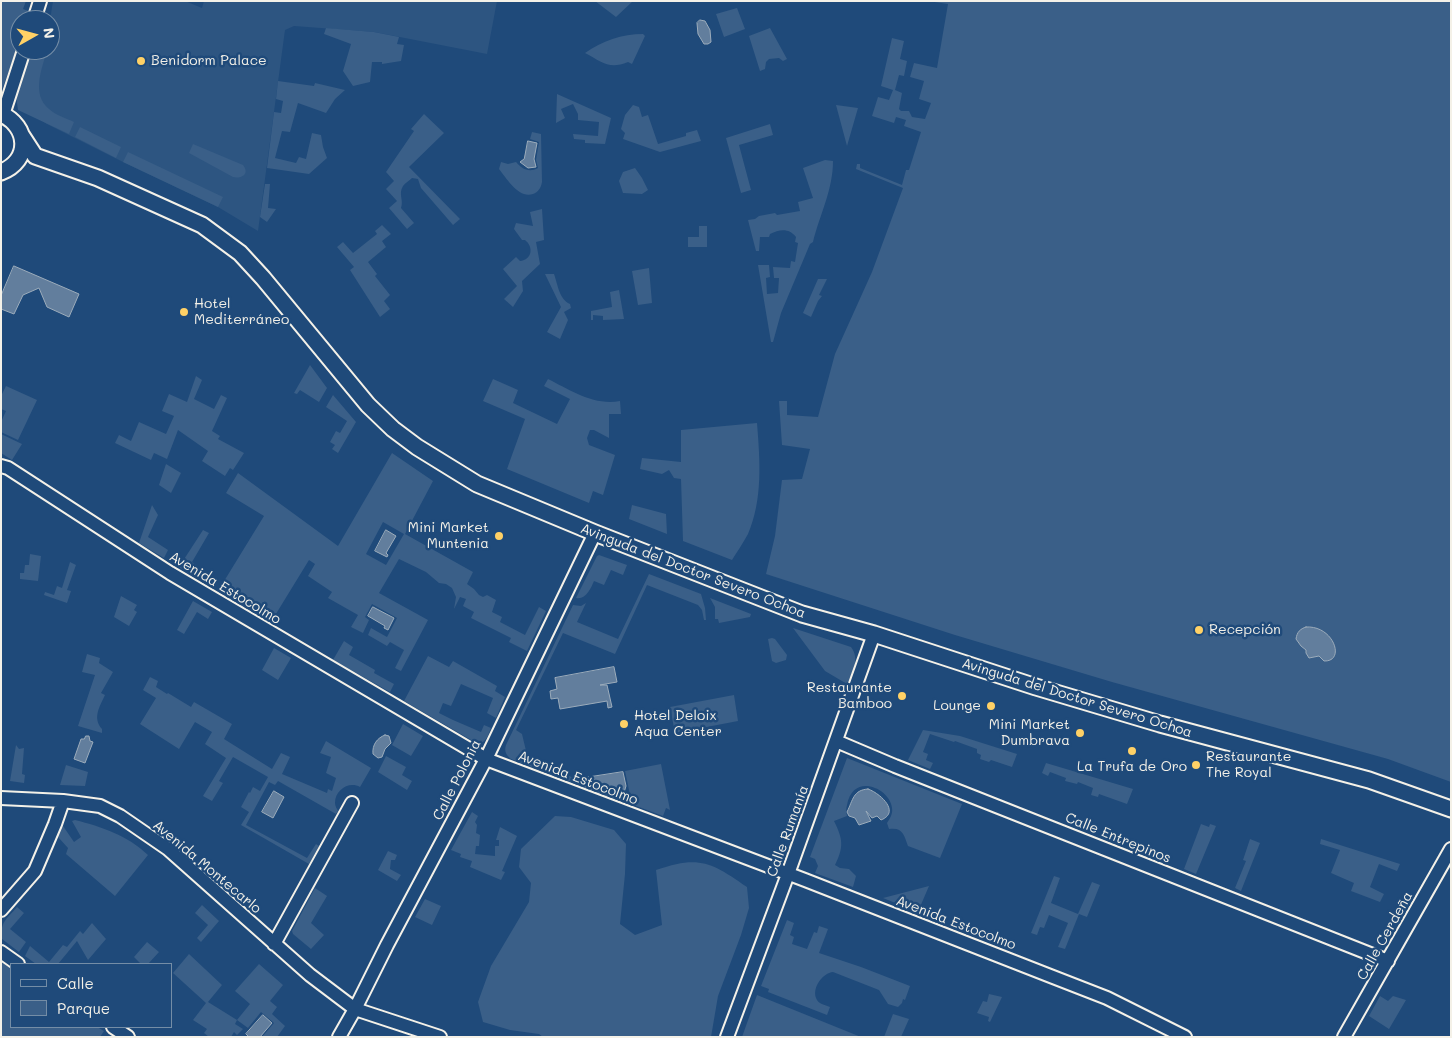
<!DOCTYPE html>
<html>
<head>
<meta charset="utf-8">
<style>
	body { margin:0 }
	#map { position:relative; width:1452px; height:1038px; overflow:hidden; background:#1f4a7a; font-family:Mali,sans-serif }
	canvas { display:block }
	.frame { position:absolute; inset:0; border:2px solid #f4f1e8; pointer-events:none }
	.legend { position:absolute; left:10px; top:963px; width:162px; height:65px; box-sizing:border-box; background:#1f4a7a; border:1px solid #748da6; margin:0; padding:6px 9px; list-style:none; font-size:15px; color:#f4f1e8 }
	.legend li { display:flex; align-items:center; gap:10px; height:25px }
	.legend b { width:25px; border:1px solid #748da6 }
	.north { position:absolute; left:10px; top:10px; width:50px; height:50px; box-sizing:border-box; background:#1f4a7a; border:1px solid #748da6; border-radius:50%; rotate:83deg; font-size:14px; font-weight:700; line-height:20px; text-align:center; color:#f4f1e8 }
	.north::after { content:''; display:block; margin:auto; width:18px; height:22px; background:#ffd166; clip-path:polygon(50% 0,100% 100%,50% 72%,0 100%) }
</style>
</head>
<body>
<div id="map">
<canvas width="1452" height="1038"></canvas>
<div class="frame"></div>
<ul class="legend">
<li><b style="height:6px;background:#1f4a7a"></b>Calle</li>
<li><b style="height:14px;background:#3a5f88"></b>Parque</li>
</ul>
<div class="north">N</div>
</div>
<script>
const g = document.querySelector('canvas').getContext('2d');
g.lineJoin = 'round';
function fill(path, color) { g.fillStyle = color; g.fill(path, 'evenodd'); }
function stroke(path, color, width, dash) { g.strokeStyle = color; g.lineWidth = width; g.lineCap = dash ? 'butt' : 'round'; g.setLineDash(dash || []); g.stroke(path); }
function drawText(font, color, halo, rows, align = 'center') {
  g.font = font + ' Mali,sans-serif'; g.lineWidth = 5; g.setLineDash([]); g.textBaseline = 'middle'; g.strokeStyle = halo; g.fillStyle = color; for (const [text, x, y, turn = 0] of rows) {
    g.save(); g.translate(x, y); g.rotate((+turn || 0) * Math.PI / 180); g.textAlign = isNaN(turn) ? turn : align; if (halo) g.strokeText(text, 0, 0); g.fillText(text, 0, 0); g.restore();
  }
}
fill(new Path2D(`
	M53,1H185L202,8L204,1H497L487,54L374,32L294,26L285,30L258,231L218,207L123,162L47,124L36,117L39,50H50V20Z`), '#2d5581');
fill(new Path2D(`
	M1,1H26L23,9L31,12L28,20H20V41L1,92Z
	M595,1H633L616,17Z
	M928,1H1451V782L1388,759L1112,682L955,635L766,574L775,536L782,480L802,479L810,449L782,445L779,401H787V415L818,417L835,354L872,272L903,188L856,169L857,164H860V168L902,185L906,170H909L921,132L904,126L906,120L896,117L894,123L872,116L878,97L889,100L893,90L881,86L892,38L904,41L900,59L907,61L904,76L899,75L895,90L902,93L899,109L901,111H909L912,117L925,119L931,103L919,99L924,81L910,77L914,63L937,68L948,4Z
	M737,8L745,29L724,37L716,14Z
	M326,28L374,32L399,37L397,44L404,45L401,61L382,64V62H372L370,82L353,86L343,71L351,44L324,34Z
	M770,28L787,59L783,61L779,58L769,59L766,62L765,69L760,71L749,36Z
	M643,34L645,36L632,64L628,62C609,70 602,62 585,53C602,41 622,34 643,34Z
	M32,50H47C42,69 31,94 49,109C55,115 66,118 74,122L69,134L18,110L16,96Z
	M278,81L314,86L315,83L345,90L335,99L326,113L298,103L290,132L282,131L275,158L296,163L299,157L306,159L312,133L321,135L323,147L327,158L309,174L267,168L274,112L281,113L283,101L276,99Z
	M557,94L611,118L605,144L585,143V140L574,139L573,134L598,136L599,122L578,120V114L573,104L561,109L565,118L556,123Z
	M633,105L639,107L642,117L648,115L658,144L686,136V133L697,130L701,141L660,152L623,139L625,133L621,129L625,115Z
	M836,105L858,108L847,146Z
	M424,114L444,133L409,167L460,219L453,225L421,188L418,179L412,178C410,180 405,183 403,186C398,194 404,200 401,208L414,223L407,229L389,208L397,201L386,189L394,181L386,172L414,131L411,129Z
	M770,124L773,135L739,145L751,190L741,193L726,138Z
	M80,127L121,147L116,158L75,137Z
	M532,132L541,134L542,182C541,188 538,192 533,194C519,199 507,179 499,169L501,162L508,164L516,162C522,169 529,173 538,168L536,160L539,142L530,139Z
	M193,144L243,165C250,174 242,179 233,177L189,153Z
	M128,152L223,197L218,207L123,162Z
	M825,160L833,161C833,190 820,214 813,242L810,244L781,313L773,342H771L758,265H769L770,277L766,278L767,294L778,293L779,278H774L773,267L790,268L791,261L795,262L798,243L795,242L796,237C789,228 780,229 770,234L769,237H760L759,251H756L748,220L755,219L759,216L775,213L777,215L800,211L798,202L813,198L803,168Z
	M635,168L642,178L648,190L642,194L623,193L619,181L623,172Z
	M265,184H270L268,208L276,209L267,222L260,217Z
	M542,209L544,240L536,242L540,264L522,281L523,291L513,307L504,299L517,286L503,269L516,257L520,261C532,260 534,247 525,240H522L514,229L516,223L533,226L530,212Z
	M382,225L391,234L382,241L386,247L368,262L377,274L375,276L390,295L384,301L390,309L380,317L350,270L354,267L337,247L343,242L353,253L377,234L375,231Z
	M699,226H707V247H688V237H699Z
	M649,268L652,303L638,305L632,271Z
	M545,274H554C558,285 559,299 570,304L571,308L564,312L568,320L560,339L547,332L561,307Z
	M818,279H827L819,295L822,296L818,301L811,317L803,313Z
	M619,290L624,319L603,320V316L593,315V320H591V311L612,307L610,292Z
	M310,365L327,388L319,402L300,390L297,394L294,393Z
	M196,376L202,380L194,399L214,409L221,395L227,398L212,431L220,436L218,439L244,453L233,470L230,468L225,476L202,461L208,451L178,430L167,459L154,453L151,460L115,443L119,435L131,441L139,422L166,434L174,416L162,411L169,394L187,402Z
	M493,379L518,390L513,403L557,424L570,399L544,386L548,379C570,390 594,406 620,401L621,414H609V438L594,430H590L587,438L589,445L615,455L603,495L593,491L589,503L507,469L525,419L483,401Z
	M6,386L37,400L18,440L1,432V422L6,411L1,409V396Z
	M333,395L356,422L338,453L332,449L335,445L330,442L336,431L340,433L347,421L326,407Z
	M757,423C760,461 763,499 748,534C743,543 737,552 732,560L683,541L681,479L674,478L669,470L662,474L640,469L642,458L681,462V430Z
	M1,434L22,444L12,460L1,453Z
	M392,453L433,481L405,534L473,572L467,584L474,589L479,595L483,597L487,595L496,600L492,612L502,617L500,622L525,635L539,607L546,611L527,651L509,642L511,638L471,618L474,612L463,606L466,599L460,597L454,609L456,597L452,588L446,584L439,583L426,572L399,559L379,593L428,620L401,671L395,668L404,650L390,642L387,646L368,635L371,628L387,637L397,618L372,604L365,617L369,620L363,633L351,627L358,615L328,598L332,592L308,576L315,564L309,560L271,622L218,591L264,516L226,493L238,473L338,546ZM383,522L404,534L386,565L366,554Z
	M166,464L181,473L171,493L159,485Z
	M152,505L158,515L148,537L168,550L164,558L139,543Z
	M632,505L666,514L667,534L629,519Z
	M203,530L209,533L192,562L197,566L191,575L179,567Z
	M30,554L41,556L38,581L20,579V573H24L25,565H29Z
	M599,555L627,565L623,575L611,570L604,585L594,581C591,588 586,600 576,598L597,556Z
	M70,562L76,565L67,590L71,591L67,603L44,595L45,592L54,595L57,586L62,588Z
	M649,574L701,594L705,608L706,620H704L702,610L698,605L647,585L615,654L563,633L516,730L522,734L527,755L526,759L574,778L572,782L511,759C506,755 504,751 506,745L573,605L581,606L586,603L577,622L618,639Z
	M121,596L137,605L134,610L137,612L129,626L114,617Z
	M710,598L751,614L750,617L719,623L718,619H715V607Z
	M193,601L212,612L208,619L197,612L184,634L177,630Z
	M793,628L851,647C860,659 853,672 847,684L825,671Z
	M772,638L775,639L787,655L786,660L776,663L772,661L768,639Z
	M344,641L353,647L349,655L375,670L374,673L394,684L390,692L333,660Z
	M274,648L291,658L278,680L262,670Z
	M87,654L100,658L99,663L113,672L101,693L105,695C100,706 92,718 102,729V733L78,726L95,675L82,672Z
	M428,656L449,667L453,661L497,686L495,691L505,697L496,718L487,713L493,698L461,684L451,706L443,703L439,713L453,720L481,732L484,725L491,728C488,735 486,743 478,744L404,701Z
	M150,677L158,681L156,687L167,694L168,693L191,707L194,702L232,724L224,739L272,769L281,753L290,757L282,774L327,793L328,789L332,791L336,778L326,773L331,757L320,753L326,741L371,768L360,787C349,781 335,790 335,803C335,806 337,809 338,811L336,814L278,781L275,785L269,782L246,825L307,858L316,844L319,846L309,864L241,825L249,812L241,807L249,792L250,793L253,787L260,791L268,777L233,757L219,781L223,783L212,801L203,796L226,758L205,744L212,732L195,722L179,749L140,724L156,698L143,690Z
	M734,695L738,721L675,733L670,707Z
	M403,724L423,736L411,756L392,745Z
	M923,730L960,736L1017,754L1012,767L991,760L989,762L980,759L981,755L977,753V749L955,741L954,742L930,734L923,752L928,754L926,760L933,763L930,769L908,760Z
	M16,745L19,749L24,748L22,774L25,775L24,783L10,781Z
	M386,756L406,767L402,775L412,781L407,790L378,772Z
	M847,758L962,804L940,858L908,846C904,835 903,827 889,829L887,823C890,818 893,814 892,808C891,789 853,771 847,805C846,809 846,812 847,816L834,821C843,839 844,847 835,865L840,868L849,869L856,876L853,887L815,873L818,866L815,859L810,857Z
	M1046,763L1133,789L1127,804L1099,794L1098,797L1091,795L1093,788L1078,782L1077,784L1065,781L1066,778L1050,772L1048,776L1042,773Z
	M661,764L670,810L666,808L663,816L623,801L630,795L625,771Z
	M66,765L88,772L85,786L60,785Z
	M472,812L478,816L475,822L477,825L476,833L480,835L479,846H476L475,854L495,856V846H499V840H496L500,827L517,836L502,871L505,872L501,880L470,867L472,861L460,857L461,854L451,850Z
	M555,816L571,817L614,830L626,844L625,874L620,924L635,935L662,925L656,870C699,855 711,862 747,887L749,908L741,935L718,996L711,1037H543L539,1034L510,1030L483,1022L478,1002L491,966L529,902L531,883L519,867L521,849Z
	M75,820C102,827 127,835 148,855L115,896L66,854L68,848L58,837L63,826L74,842L81,837L72,821Z
	M1201,824L1209,827L1210,824L1216,826L1196,874L1184,869Z
	M1250,839L1260,843L1241,891L1235,888L1246,861L1243,860Z
	M1321,839L1400,864L1397,871L1379,864L1370,887L1384,894L1380,902L1351,891L1354,883L1331,873L1340,850L1320,844Z
	M388,851L397,855L395,860H391L390,869L401,875L397,881L378,870Z
	M1054,876L1060,878L1051,903L1078,914L1092,882L1100,885L1087,917L1079,914L1065,949L1058,947L1068,923L1049,915L1044,928L1040,927L1037,935L1031,933Z
	M929,886L920,907L915,911L883,898Z
	M315,888L327,896L311,923L324,935L311,949L293,934L292,931Z
	M425,899L441,906L432,925L415,917Z
	M202,905L219,921L201,942L197,938L208,925L195,913Z
	M17,907L24,913L10,929L26,942L19,952L2,939C0,922 6,920 17,907Z
	M787,920L794,923L790,935L794,937L792,944L807,949L814,932L817,933L819,926L828,929L819,953L861,967L910,986L905,1000L903,999L902,1003L898,1007L888,1004L879,990L833,972C823,973 812,987 816,998C818,1004 825,1005 830,1007L827,1015L768,992L769,989L761,986Z
	M92,923L106,939L88,960L77,941L58,964H36L25,956L30,946L49,962L63,945L67,947L80,931L83,934Z
	M147,942L159,952L148,964H141L134,957Z
	M189,954L222,985L208,1002L237,1020L250,1004L235,991L259,964L283,985L270,1001L277,1007L272,1014L285,1026L277,1037H262L274,1023L261,1012L248,1028L237,1020L235,1024L243,1029L237,1035L234,1032L231,1037H209L204,1033L207,1029L193,1020L206,1003L173,973Z
	M1,959L11,966V1027H97L104,1031L100,1037H1Z
	M989,994L1002,997L990,1022L988,1021L989,1017L977,1013L983,1001L987,1002Z
	M757,995L861,1037H742Z
	M1380,996L1388,1001L1393,996L1406,1000L1389,1029L1369,1016Z
	M893,1014L909,1019L901,1037H884Z`), '#3a5f88');
const water = new Path2D(`
	M700,20L705,21L710,30L711,42L708,44H704L698,34L697,23Z
	M528,141L537,143L534,159L536,167L528,168L520,162L524,159Z
	M14,266L79,294L69,317L47,307L39,288L23,295L14,314L1,309V296Z
	M386,530L396,536L386,553L388,555L387,557L375,551Z
	M373,607L394,618L388,630L384,628L385,626L368,616Z
	M1306,627C1334,625 1346,662 1324,661L1319,656L1309,658L1306,653V650L1301,646L1296,639C1297,632 1300,629 1306,627Z
	M614,667L617,682L600,685H607L612,707L608,708L607,701L560,709L558,698L551,699L550,691L557,689L555,678Z
	M385,735L389,736L391,743L385,749L382,757L378,758L373,754C372,745 377,738 385,735Z
	M86,736H89L90,741L93,742L85,763L74,759L81,739H84Z
	M623,772L626,786L623,796L618,799L578,784V779Z
	M868,789C880,793 901,812 881,820L877,816L872,818L866,811L871,821L859,825L855,818L849,816L847,812C853,800 853,790 868,789Z
	M274,791L284,797L273,818L262,812Z
	M263,1015L272,1023L260,1037H249L246,1034Z`);
fill(water, '#627e9d');
stroke(water, '#9cacbb', 1);
const minor = new Path2D(`
	M34,20L40,1
	M3,115L24,50
	M1,466L8,468L170,573L486,759L805,880L1053,977L1107,998L1185,1037
	M836,741L895,766L1388,961
	M1,798L63,801L100,806L120,816L168,849L310,975L355,1009L440,1037
	M1,910L35,871L55,824L63,801
	M274,944L352,803
	M1,952L18,964
	M113,1027L128,1037
	M339,1037L355,1009L387,945L486,759L595,533
	M727,1037L788,874L874,634
	M1344,1037L1451,849`);
const tertiary = new Path2D(`
	M1,114C29,126 31,161 1,172
	M22,136L35,156L98,178L202,225L240,253L263,278L368,405L393,429L417,447L477,484L595,533L802,614L874,634L1036,687L1160,724L1369,780L1451,809`);
stroke(minor, '#f4f1e8', 16);
stroke(tertiary, '#f4f1e8', 19);
stroke(minor, '#1f4a7a', 12);
stroke(tertiary, '#1f4a7a', 15);
for (const [x, y, r, color] of [
	[141,61,5,"#ffd166"],
	[184,312,5,"#ffd166"],
	[499,536,5,"#ffd166"],
	[1199,630,5,"#ffd166"],
	[902,696,5,"#ffd166"],
	[991,706,5,"#ffd166"],
	[624,724,5,"#ffd166"],
	[1080,733,5,"#ffd166"],
	[1132,751,5,"#ffd166"],
	[1196,765,5,"#ffd166"]
]) { const dot = new Path2D(); dot.arc(x, y, r, 0, 2 * Math.PI); g.fillStyle = color; g.fill(dot); stroke(dot, '#1f4a7a', 2); }
drawText('14px', '#f4f1e8', '#1f4a7a', [
	["Benidorm Palace",151,61],
	["Hotel",194,304],
	["Mediterráneo",194,320],
	["Mini Market",489,528,"right"],
	["Muntenia",489,544,"right"],
	["Recepción",1209,630],
	["Restaurante",892,688,"right"],
	["Bamboo",892,704,"right"],
	["Lounge",981,706,"right"],
	["Hotel Deloix",634,716],
	["Aqua Center",634,732],
	["Mini Market",1070,725,"right"],
	["Dumbrava",1070,741,"right"],
	["Restaurante",1206,757],
	["The Royal",1206,773],
	["La Trufa de Oro",1132,767,"center"]
], 'left');
drawText('14px', '#f4f1e8', '#1f4a7a', [
	["Avinguda del Doctor Severo Ochoa",693,571,21],
	["Avenida Estocolmo",225,588,31],
	["Avinguda del Doctor Severo Ochoa",1077,698,17],
	["Avenida Estocolmo",578,778,21],
	["Calle Polonia",457,780,-63],
	["Calle Rumanía",788,831,-70],
	["Calle Entrepinos",1118,838,22],
	["Avenida Montecarlo",207,867,40],
	["Avenida Estocolmo",956,923,21],
	["Calle Cerdeña",1385,936,-61]
]);
</script>
</body>
</html>
